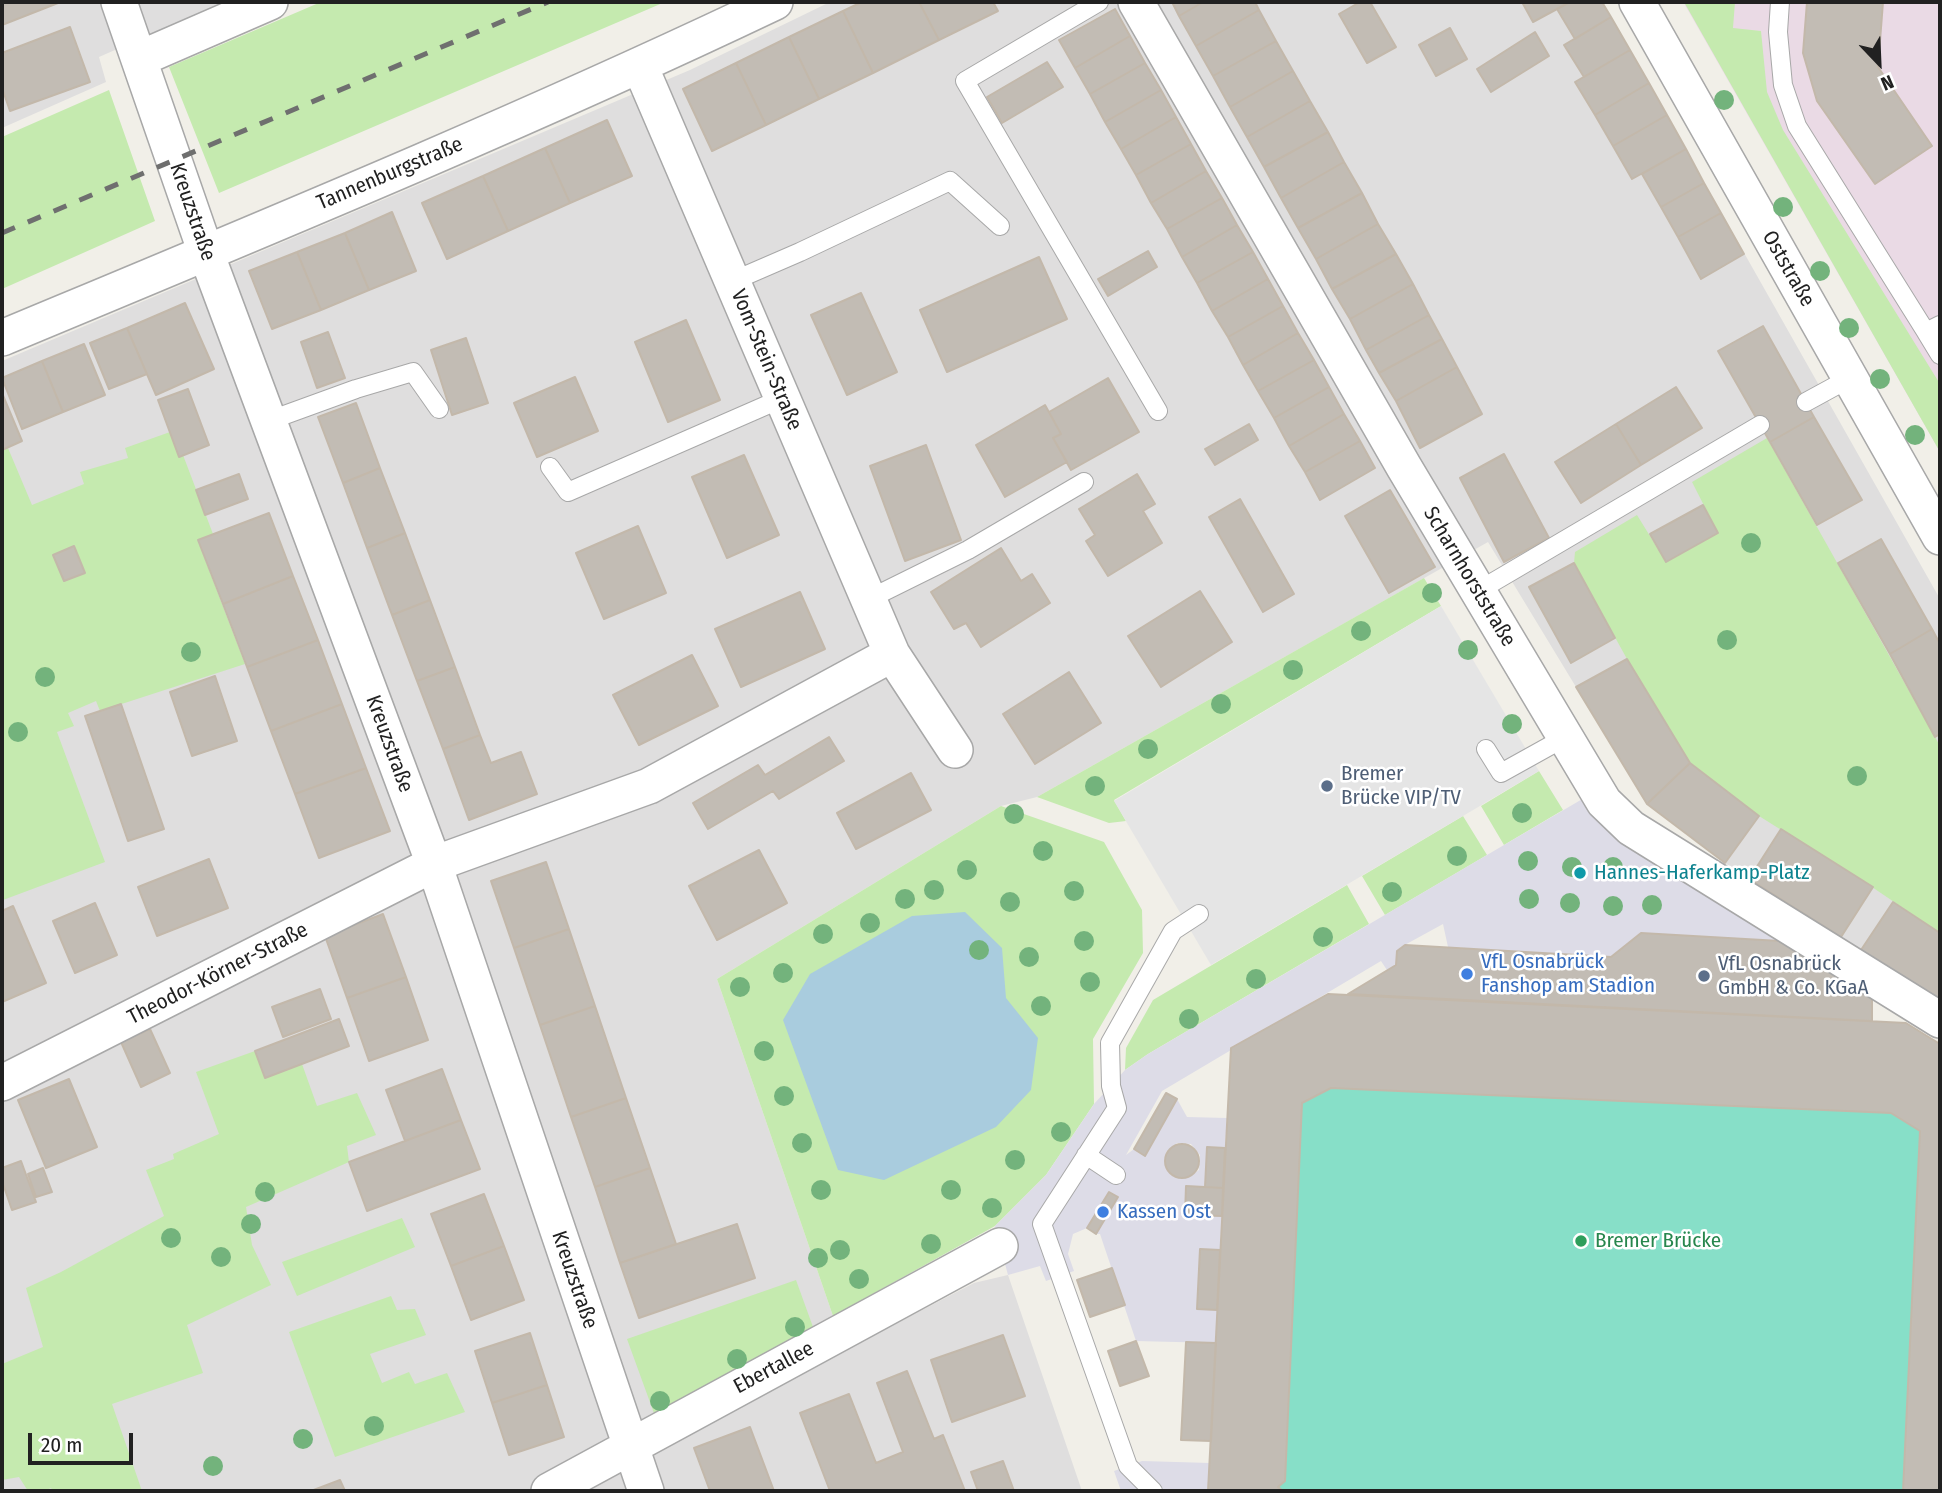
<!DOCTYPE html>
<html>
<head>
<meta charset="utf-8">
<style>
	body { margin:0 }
	#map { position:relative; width:1942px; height:1493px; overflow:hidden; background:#f1efe8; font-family:"Fira Sans Condensed",sans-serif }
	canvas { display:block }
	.frame { position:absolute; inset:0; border:4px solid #212121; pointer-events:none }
	.north { position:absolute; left:1844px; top:28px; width:70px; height:70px; -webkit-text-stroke:5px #fff; paint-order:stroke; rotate:157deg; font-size:19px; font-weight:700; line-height:28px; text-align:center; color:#212121 }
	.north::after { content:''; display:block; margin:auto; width:24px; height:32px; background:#212121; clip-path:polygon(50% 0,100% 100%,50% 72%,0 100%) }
	.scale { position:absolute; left:28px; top:1433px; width:105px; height:32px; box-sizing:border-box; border:4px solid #212121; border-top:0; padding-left:9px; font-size:21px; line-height:24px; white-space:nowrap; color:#212121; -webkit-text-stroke:5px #fff; paint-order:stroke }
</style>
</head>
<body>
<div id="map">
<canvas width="1942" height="1493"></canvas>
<div class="frame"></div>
<div class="north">N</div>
<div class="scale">20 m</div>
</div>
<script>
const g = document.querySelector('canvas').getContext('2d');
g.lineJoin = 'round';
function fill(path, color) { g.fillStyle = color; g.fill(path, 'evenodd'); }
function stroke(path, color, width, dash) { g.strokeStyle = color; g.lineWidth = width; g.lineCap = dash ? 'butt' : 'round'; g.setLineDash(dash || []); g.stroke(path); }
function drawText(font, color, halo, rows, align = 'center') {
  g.font = font + ' "Fira Sans Condensed",sans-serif'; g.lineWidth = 5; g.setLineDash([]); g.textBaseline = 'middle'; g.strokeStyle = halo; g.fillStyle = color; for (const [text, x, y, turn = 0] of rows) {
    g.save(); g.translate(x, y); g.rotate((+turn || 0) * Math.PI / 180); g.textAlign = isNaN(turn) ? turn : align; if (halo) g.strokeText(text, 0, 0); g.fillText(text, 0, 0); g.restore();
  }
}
fill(new Path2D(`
	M2,2H224L99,57L106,82L2,128Z
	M830,2H1602L1940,599V1003L1725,863L1647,804L1488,542L1037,797L1001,806L717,979L833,1316L855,1345L974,1283L1008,1275L1082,1491H2V361L690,70Z`), '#dfdede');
fill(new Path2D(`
	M1684,2H1940V452L1685,5Z`), '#eadae5');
fill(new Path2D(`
	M321,2H665L219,193L169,67Z
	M1684,2H1735L1733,28L1761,31L1767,92L1783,130L1940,384V452Z
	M109,90L155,221L2,289V137Z
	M170,432L183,455L213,534L198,541L245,664L100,711L96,701L68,713L74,726L57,732L105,862L3,900L2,450L8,448L32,505L84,484L80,472L128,458L125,448Z
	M1767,438L1940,746V933L1869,885L1759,816L1690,763L1627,659L1574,563L1575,552L1637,515L1666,562L1718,533L1692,482Z
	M1424,578L1441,606L1114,800L1126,821L1109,823L1037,797Z
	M1539,771L1563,810L1504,845L1481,806Z
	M1001,806L1104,842L1142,910L1143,953L1093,1039L1094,1104L1046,1175L995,1226L833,1316L717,979Z
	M1463,816L1487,855L1385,915L1362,876Z
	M1347,885L1369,924L1148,1054L1125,1070L1126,1048L1153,1000Z
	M255,1051L265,1077L302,1064L317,1106L357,1093L376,1135L347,1146L349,1162L246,1207L252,1245L271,1285L187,1325L203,1373L112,1404L142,1491H53L51,1488L44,1491H28L19,1477L2,1480V1364L43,1347L26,1288L61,1272L164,1216L146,1170L174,1159L173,1154L219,1134L196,1072Z
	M402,1218L415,1247L297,1296L282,1262Z
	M796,1280L813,1327L655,1416L627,1339Z
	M391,1296L397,1310L415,1309L426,1335L370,1354L382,1383L409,1372L415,1384L447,1373L465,1412L335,1457L289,1332Z`), '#c5eaaf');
fill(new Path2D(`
	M1328,994L1906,1023L1940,1044V1491H1208L1231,1048Z`), '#87dfc8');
fill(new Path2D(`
	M1441,606L1539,771L1211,965L1114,801Z`), '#e5e5e5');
fill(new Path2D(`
	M1596,791L1780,941L1641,933L1611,957L1448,947L1443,924L1401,947L1397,951L1396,965L1387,970L1381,961L1162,1091L1126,1155L1134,1149L1145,1156L1177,1099L1187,1117L1227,1118L1225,1148H1207L1205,1187L1185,1215L1222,1216L1220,1250L1200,1249L1197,1308L1217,1310L1216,1343L1136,1341L1100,1234H1096L1118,1198L1109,1192L1087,1228L1073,1234L1068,1254L1074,1271L1046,1281L1040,1266L1008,1275L995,1226L1046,1175L1094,1104L1125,1070L1148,1054ZM1177,1143L1191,1144L1200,1155L1199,1170L1188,1178L1174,1177L1165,1167L1166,1152Z
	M1142,1461L1210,1463L1208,1491H1121L1114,1471Z`), '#dddce7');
fill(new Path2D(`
	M965,912L1002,948L1006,998L1038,1038L1031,1090L996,1127L884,1180L838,1170L783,1020L810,974L912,916Z`), '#a9ccde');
const building = new Path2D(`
	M2,2H57L58,3L2,25Z
	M862,2H919L939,40L873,73L843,11Z
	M919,2H993L998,11L939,40Z
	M1172,2H1203L1179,16Z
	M1203,2H1255L1259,10L1196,46L1179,16Z
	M1360,2H1370L1396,47L1367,63L1339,14Z
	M1522,2H1570L1533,22Z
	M1570,2H1602L1611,17L1575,39L1557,9Z
	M1807,2H1883L1878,67L1932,146L1875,184L1817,101L1803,53Z
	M1115,9L1130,36L1075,68L1059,40Z
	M1259,10L1276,41L1213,76L1196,46Z
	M843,11L873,73L819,99L789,37Z
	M1611,17L1630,50L1584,77L1564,45Z
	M70,27L90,82L10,111L2,88V53Z
	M1450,28L1467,59L1436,76L1419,45Z
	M1535,32L1549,56L1491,92L1477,69Z
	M1130,36L1145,63L1090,94L1075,68Z
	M789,37L819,99L766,125L736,63Z
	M1276,41L1293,71L1230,107L1213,76Z
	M1630,50L1649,83L1595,115L1575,82Z
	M1047,62L1063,87L1002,123L987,97Z
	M736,63L766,125L712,151L683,89Z
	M1145,63L1161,90L1105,122L1090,94Z
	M1293,71L1310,101L1247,137L1230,107Z
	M1649,83L1667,115L1613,146L1595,115Z
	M1161,90L1176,117L1121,149L1105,122Z
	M1310,101L1328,132L1264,167L1247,137Z
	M1667,115L1686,149L1632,179L1613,146Z
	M1176,117L1191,144L1136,175L1121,149Z
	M607,120L632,176L570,203L545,148Z
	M1328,132L1344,162L1281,198L1264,167Z
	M1191,144L1206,171L1151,203L1136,175Z
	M545,148L570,203L508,231L483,176Z
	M1686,149L1704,183L1661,207L1642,174Z
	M1344,162L1362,193L1298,228L1281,198Z
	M1206,171L1222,198L1167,229L1151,203Z
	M483,176L508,231L447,259L422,203Z
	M1704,183L1721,213L1678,237L1661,207Z
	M1362,193L1378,224L1316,259L1298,228Z
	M1222,198L1237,225L1182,257L1167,229Z
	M392,212L416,271L369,290L345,233Z
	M1721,213L1744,254L1701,279L1678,237Z
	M1378,224L1396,254L1332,289L1316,259Z
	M1237,225L1253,252L1197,283L1182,257Z
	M345,233L369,290L321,310L297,252Z
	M1148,251L1157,267L1108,296L1098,279Z
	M297,252L321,310L272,329L249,271Z
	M1253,252L1268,279L1212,311L1197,283Z
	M1396,254L1413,284L1350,319L1332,289Z
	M1039,257L1067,319L947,372L920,310Z
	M1268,279L1283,306L1228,337L1212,311Z
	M1413,284L1429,315L1366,350L1350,319Z
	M861,293L897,372L847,395L811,315Z
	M185,303L214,369L156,395L127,328Z
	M1283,306L1298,333L1243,365L1228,337Z
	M1429,315L1442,339L1379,373L1366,350Z
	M686,320L720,400L668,422L635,342Z
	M1763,326L1814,417L1770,442L1718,351Z
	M127,328L147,374L109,389L90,343Z
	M328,332L345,378L317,388L301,342Z
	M1298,333L1314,360L1258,391L1243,365Z
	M466,338L488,403L452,415L431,350Z
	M1442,339L1457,367L1396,401L1379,373Z
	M84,344L105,395L63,412L42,361Z
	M1314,360L1329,387L1274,418L1258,391Z
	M42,361L63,412L22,429L2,378Z
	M1457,367L1482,414L1420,448L1396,401Z
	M575,377L598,431L537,457L514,403Z
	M1108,378L1139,432L1071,470L1053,438L1061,434L1049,412Z
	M1329,387L1344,414L1289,446L1274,418Z
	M1676,387L1702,428L1641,465L1616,424Z
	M188,389L209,445L179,457L158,400Z
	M2,393L22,441L2,450Z
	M356,403L380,468L343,483L318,417Z
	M1045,405L1061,434L1053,438L1067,462L1005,497L976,445Z
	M1344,414L1360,441L1305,472L1289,446Z
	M1814,417L1862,500L1817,525L1770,442Z
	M1249,424L1258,440L1215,465L1205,449Z
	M1616,424L1641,465L1581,503L1555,462Z
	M1360,441L1375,468L1320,500L1305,472Z
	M926,445L961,540L905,561L870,466Z
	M1504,454L1549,538L1504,562L1460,478Z
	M744,455L779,535L727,558L692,477Z
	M380,468L405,533L367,548L343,483Z
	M239,474L248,499L205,515L196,490Z
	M1137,474L1155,504L1143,511L1162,543L1108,576L1086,541L1095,535L1079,509Z
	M1390,490L1435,567L1389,593L1345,516Z
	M1240,499L1294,594L1263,612L1209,517Z
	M1703,505L1718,533L1666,562L1650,534Z
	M269,513L293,576L223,604L198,540Z
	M638,526L666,593L604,619L576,553Z
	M405,533L430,600L392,615L367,548Z
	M1881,539L1932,629L1890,654L1838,563Z
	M74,546L85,573L64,581L53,555Z
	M1001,548L1021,581L1032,574L1050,603L981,647L966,623L954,629L931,592Z
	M1574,563L1615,638L1571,663L1529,587Z
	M293,576L318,640L247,667L223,604Z
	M1200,591L1232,642L1161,687L1128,636Z
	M800,592L825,649L741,687L715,629Z
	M430,600L455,667L417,681L392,615Z
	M1932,629L1940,644V734L1935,737L1890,654Z
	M318,640L342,704L271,731L247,667Z
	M692,655L718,706L639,745L613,695Z
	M1627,659L1690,763L1647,804L1576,687Z
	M455,667L480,735L443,749L417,681Z
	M1069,672L1101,723L1035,764L1003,714Z
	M215,676L237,741L192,756L170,692Z
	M121,704L164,829L128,841L85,716Z
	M342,704L366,768L295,794L271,731Z
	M480,735L491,763L521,752L537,794L469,820L443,749Z
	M829,737L844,761L779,799L773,791L708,829L693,803L758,765L765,775Z
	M1690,763L1759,816L1725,863L1647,804Z
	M366,768L390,831L319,858L295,794Z
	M911,773L931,810L856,849L837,813Z
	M1781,829L1873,887L1841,937L1749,879Z
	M759,850L787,903L717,940L689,886Z
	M209,859L228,908L157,936L138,887Z
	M546,862L569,929L514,948L491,881Z
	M1893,902L1940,933V1003L1861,950Z
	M95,903L117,955L75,973L53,921Z
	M13,906L46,983L2,1002V911Z
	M383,914L406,977L347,998L325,936Z
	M569,929L595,1006L540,1025L514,948Z
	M1641,933L1780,941L1872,998V1021L1348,994L1396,965L1397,951L1405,945L1611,957Z
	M406,977L428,1040L369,1061L347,998Z
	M320,989L331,1019L283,1037L272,1007Z
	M1328,994L1906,1023L1940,1044V1491H1903L1920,1131L1891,1113L1331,1088L1302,1103L1285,1481L1278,1487L1283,1491H1208L1231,1048Z
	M595,1006L626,1098L571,1117L540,1025Z
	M339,1019L349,1046L265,1078L255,1051Z
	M150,1029L170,1073L141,1087L121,1042Z
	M442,1069L461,1120L405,1141L386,1090Z
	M69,1079L97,1147L46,1168L18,1100Z
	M1166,1093L1177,1099L1145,1156L1134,1149Z
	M626,1098L650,1168L595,1187L571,1117Z
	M461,1120L480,1169L367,1211L349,1162Z
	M1165 1161a17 17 0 1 1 34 0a17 17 0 1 1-34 0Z
	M1207,1147L1225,1148L1223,1188L1205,1187Z
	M21,1161L36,1202L12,1210L2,1181V1168Z
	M43,1168L52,1192L36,1197L28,1174Z
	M650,1168L676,1244L620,1263L595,1187Z
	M1186,1186L1223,1188L1222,1216L1185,1215Z
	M1109,1192L1118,1197L1096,1234L1087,1228Z
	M484,1194L504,1246L451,1266L431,1214Z
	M737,1224L755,1278L639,1318L620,1263Z
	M504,1246L524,1300L471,1320L451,1266Z
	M1200,1249L1220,1250L1217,1310L1197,1309Z
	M1112,1268L1125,1305L1090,1317L1077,1280Z
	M530,1333L547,1385L492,1403L475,1351Z
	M1003,1335L1025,1396L952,1422L931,1360Z
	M1136,1341L1149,1376L1120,1386L1108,1351Z
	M1186,1342L1216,1343L1211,1441L1181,1440Z
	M907,1371L934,1439L943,1435L965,1491H830L800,1413L849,1394L876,1463L903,1452L877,1383Z
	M547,1385L564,1437L509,1455L492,1403Z
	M750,1427L774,1491H710L694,1448Z
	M1003,1461L1014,1491H978L971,1472Z
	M340,1480L345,1491H311Z`);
fill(building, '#c2bcb4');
stroke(building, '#c3b8aa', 2);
const service = new Path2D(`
	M1099,2L965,81L1158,411
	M1780,2L1778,32L1783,85L1797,126L1926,332L1940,325
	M733,281L800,252L950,181L1000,226
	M1926,332L1940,355
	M1806,402L1850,378
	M268,421L356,389L413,372L439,409
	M550,467L568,492L783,398
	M1478,591L1760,425
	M869,599L968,550L1084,482
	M1486,749L1501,773L1564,738
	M1086,1155L1116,1175
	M1153,1491L1128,1466L1042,1224L1117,1108L1111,1086L1110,1043L1173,931L1199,914`);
const minor = new Path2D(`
	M119,2L206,253L434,864L646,1491
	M1136,2L1404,467L1604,802L1631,828L1940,1020
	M1637,2L1940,537
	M139,59L270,2
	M640,66L892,654L955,750
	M2,338C261,230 521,123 775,2
	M2,1083L434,864L649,786L892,654
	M549,1491L1000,1246`);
stroke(service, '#a8a8a8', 20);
stroke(minor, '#a8a8a8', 38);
stroke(service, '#fff', 18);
stroke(minor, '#fff', 35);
stroke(new Path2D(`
	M2,233L548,2`), '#6f6f6f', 5, [14, 14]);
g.fillStyle = '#73b37c';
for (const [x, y] of [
	[1724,100],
	[1783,207],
	[1820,271],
	[1849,328],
	[1880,379],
	[1915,435],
	[1751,543],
	[1432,593],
	[1361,631],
	[1727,640],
	[1468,650],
	[191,652],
	[1293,670],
	[45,677],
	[1221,704],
	[1512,724],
	[18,732],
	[1148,749],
	[1857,776],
	[1095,786],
	[1522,813],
	[1014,814],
	[1043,851],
	[1457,856],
	[1528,861],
	[1572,867],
	[1613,867],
	[967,870],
	[934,890],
	[1074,891],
	[1392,892],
	[905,899],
	[1529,899],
	[1010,902],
	[1570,903],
	[1652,905],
	[1613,906],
	[870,923],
	[823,934],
	[1323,937],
	[1084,941],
	[979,950],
	[1029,957],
	[783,973],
	[1256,979],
	[1090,982],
	[740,987],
	[1041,1006],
	[1189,1019],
	[764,1051],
	[784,1096],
	[1061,1132],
	[802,1143],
	[1015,1160],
	[821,1190],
	[951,1190],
	[265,1192],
	[992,1208],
	[251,1224],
	[171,1238],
	[931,1244],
	[840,1250],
	[221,1257],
	[818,1258],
	[859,1279],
	[795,1327],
	[737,1359],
	[660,1401],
	[374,1426],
	[303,1439],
	[213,1466]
]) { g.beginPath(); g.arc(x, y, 10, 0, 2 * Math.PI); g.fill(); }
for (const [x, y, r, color] of [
	[1327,786,7,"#5c6f8a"],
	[1580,873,7,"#0f9aa8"],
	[1467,974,7,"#3f7fe0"],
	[1704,976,7,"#5c6f8a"],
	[1103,1212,7,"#3f7fe0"],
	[1581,1241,7,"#2e9e5b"]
]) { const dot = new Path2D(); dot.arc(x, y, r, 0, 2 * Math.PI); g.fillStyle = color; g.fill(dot); stroke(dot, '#fff', 2.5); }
drawText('21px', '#212121', '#fff', [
	["Tannenburgstraße",390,174,-23],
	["Kreuzstraße",192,212,71],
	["Oststraße",1788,269,60],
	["Vom-Stein-Straße",766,360,67],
	["Scharnhorststraße",1469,577,59],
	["Kreuzstraße",389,744,70],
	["Theodor-Körner-Straße",218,974,-27],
	["Kreuzstraße",574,1280,71],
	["Ebertallee",774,1368,-28]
]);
drawText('21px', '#4e5e75', '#fff', [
	["Bremer",1341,774],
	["Brücke VIP/TV",1341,798],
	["VfL Osnabrück",1718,964],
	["GmbH & Co. KGaA",1718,988]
], 'left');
drawText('21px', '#0d838f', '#fff', [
	["Hannes-Haferkamp-Platz",1594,873]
], 'left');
drawText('21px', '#366cbe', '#fff', [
	["VfL Osnabrück",1481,962],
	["Fanshop am Stadion",1481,986],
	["Kassen Ost",1117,1212]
], 'left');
drawText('21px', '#27864d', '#fff', [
	["Bremer Brücke",1595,1241]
], 'left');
</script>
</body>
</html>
